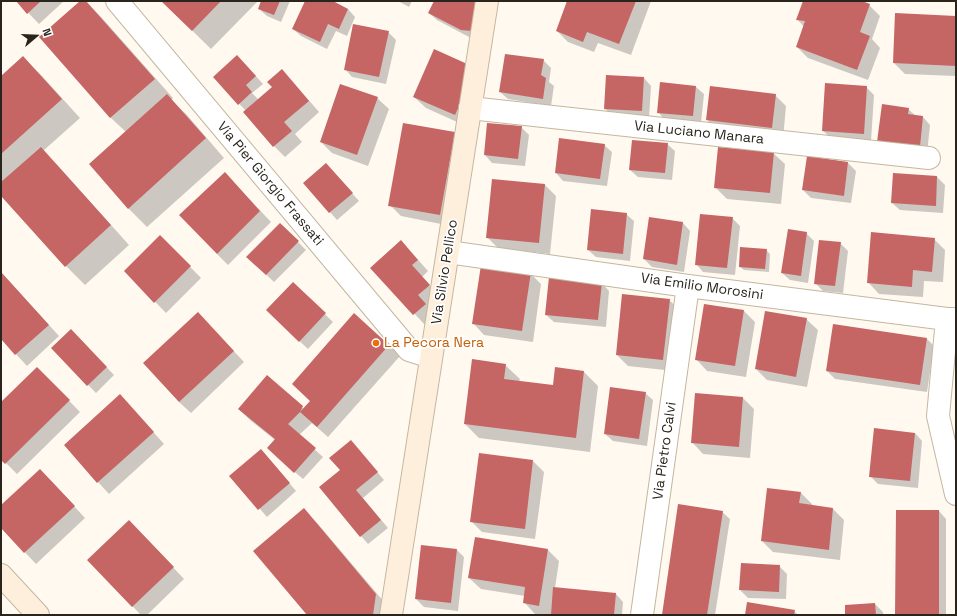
<!DOCTYPE html>
<html>
<head>
<meta charset="utf-8">
<style>
	body { margin:0 }
	#map { position:relative; width:957px; height:616px; overflow:hidden; background:#fff9f0; font-family:"Space Grotesk",sans-serif }
	canvas { display:block }
	.frame { position:absolute; inset:0; border:2px solid #2a251c; pointer-events:none }
	.north { position:absolute; left:16px; top:16px; width:40px; height:40px; -webkit-text-stroke:3px #fff; paint-order:stroke; rotate:71deg; font-size:11px; font-weight:700; line-height:16px; text-align:center; color:#2a251c }
	.north::after { content:''; display:block; margin:auto; width:14px; height:18px; background:#2a251c; clip-path:polygon(50% 0,100% 100%,50% 72%,0 100%) }
</style>
</head>
<body>
<div id="map">
<canvas width="957" height="616"></canvas>
<div class="frame"></div>
<div class="north">N</div>
</div>
<script>
const g = document.querySelector('canvas').getContext('2d');
g.lineJoin = 'round';
function fill(path, color) { g.fillStyle = color; g.fill(path, 'evenodd'); }
function stroke(path, color, width, dash) { g.strokeStyle = color; g.lineWidth = width; g.lineCap = dash ? 'butt' : 'round'; g.setLineDash(dash || []); g.stroke(path); }
function drawText(font, color, halo, rows, align = 'center') {
  g.font = font + ' "Space Grotesk",sans-serif'; g.lineWidth = 3.5; g.setLineDash([]); g.textBaseline = 'middle'; g.strokeStyle = halo; g.fillStyle = color; for (const [text, x, y, turn = 0] of rows) {
    g.save(); g.translate(x, y); g.rotate((+turn || 0) * Math.PI / 180); g.textAlign = isNaN(turn) ? turn : align; if (halo) g.strokeText(text, 0, 0); g.fillText(text, 0, 0); g.restore();
  }
}
fill(new Path2D(`
	M17,1H64L39,24Z
	M81,1H85L102,18L173,98L171,100L186,114L224,158L147,227L128,208L126,132L111,118L40,37Z
	M162,1H258L211,49Z
	M262,1H290L281,22L267,16L259,9Z
	M306,1H330L348,9L355,17L347,36L336,31L327,49L301,36L293,29Z
	M398,1H412L409,7Z
	M435,1H484L479,38L469,37L437,20L429,13Z
	M568,1H651L631,55L598,43L594,52L568,42L557,31Z
	M804,1H859L869,5L880,16L872,39L880,48L868,80L808,58L797,47L804,27L798,20Z
	M956,17V76L905,74L894,63Z
	M388,32L396,40L386,84L352,77L345,69Z
	M23,58L42,76L80,118L43,151L59,167L129,245L85,285L66,266L1,194V77Z
	M543,60L551,68L549,82L554,86L551,106L508,99L500,92Z
	M245,64L263,84L252,93L259,100L273,87L282,71L293,82L319,112L295,134L302,142L285,157L274,146L246,111L214,77Z
	M465,64L476,75L466,126L426,108L414,97Z
	M644,78L651,86L649,118L613,116L605,109Z
	M696,87L704,94L701,123L665,120L658,112Z
	M866,87L874,95L871,141L831,138L823,131Z
	M775,95L786,106L783,139L718,131L707,120Z
	M377,98L389,109L368,166L332,153L321,142Z
	M908,109L916,116L923,117L930,125L927,154L878,142Z
	M521,127L529,135L525,166L492,163L485,155Z
	M454,133L466,144L451,226L401,216L390,205Z
	M560,139L604,145L612,152L607,186L563,181L556,173Z
	M667,144L675,151L672,180L638,177L630,170Z
	M773,153L785,164L781,204L727,199L715,187Z
	M808,158L848,163L856,171L851,203L811,198L803,190Z
	M326,164L359,201L337,220L330,212Z
	M894,174L937,177L945,185L943,213L900,210L892,203Z
	M236,185L271,222L228,265L217,254Z
	M545,185L556,196L550,254L498,248L487,237Z
	M626,214L634,221L630,261L596,257L588,250Z
	M732,218L740,226L735,275L703,272L696,264Z
	M683,223L690,231L684,272L652,267L644,259Z
	M280,224L306,250L274,282L255,264Z
	M806,233L814,241L808,283L790,280L782,273Z
	M160,236L201,278L166,313L125,271Z
	M934,239L945,250L943,282L924,281L923,297L879,294L868,282Z
	M840,243L848,251L843,293L823,291L815,283Z
	M766,250L770,254L769,272L744,270L740,267Z
	M412,253L428,271L422,277L440,297L436,315L425,325L372,268Z
	M1,272L59,336L27,366L1,338Z
	M530,273L541,284L533,342L484,335L473,323Z
	M293,283L333,322L308,349L275,318Z
	M602,283L609,291L606,327L554,322L546,315Z
	M669,300L681,311L674,371L628,366L617,355Z
	M744,311L755,322L746,377L707,371L696,359Z
	M198,313L244,362L191,413L179,402Z
	M806,319L818,330L807,387L767,380L756,369Z
	M71,330L114,375L96,393L52,348Z
	M926,338L934,346L927,392L835,379L827,371Z
	M389,345L400,356L328,437L312,423L299,435L323,457L303,479L276,456L275,440L250,420L239,409L267,377L304,409L311,401Z
	M505,365L520,379L519,382L554,386L584,372L598,386L590,452L479,438L465,424Z
	M37,368L80,412L17,474L1,458V403Z
	M645,393L653,400L647,446L613,441L605,434Z
	M743,398L754,409L750,458L703,454L692,442Z
	M131,407L164,444L109,494L98,482L65,445Z
	M915,433L922,441L918,488L878,484L870,476Z
	M358,449L384,480L363,498L388,528L368,544L361,536L342,470Z
	M268,458L296,491L267,517L231,476Z
	M533,461L544,472L535,539L482,532L471,521Z
	M51,481L85,518L36,564L1,527V506Z
	M801,493L812,504V506L833,509L844,520L840,560L773,552L762,541Z
	M304,510L318,524L390,609L389,615H308Z
	M939,511L946,519V615H896Z
	M722,512L730,519L715,615H663Z
	M140,532L184,579L147,615H141L88,560Z
	M457,550L464,557L458,611L424,607L416,599Z
	M548,550L559,561L555,588L616,594L623,602L622,615H552L550,614V615H543L535,614L524,602L525,596L481,589L469,578Z
	M779,566L787,574L786,599L748,598L740,590Z
	M875,604L883,612V615H846Z
	M794,611L798,615H746Z`), '#0003');
fill(new Path2D(`
	M16,1H41L27,14Z
	M80,1H86L155,79L110,118L39,37Z
	M161,1H221L192,31Z
	M261,1H280L274,15L258,9Z
	M305,1H333L348,9L339,29L328,24L320,42L292,29Z
	M434,1H476L472,31L461,30L428,13Z
	M567,1H636L619,44L587,32L583,42L556,31Z
	M803,1H862L870,4L860,32L870,36L857,70L796,47L805,21L796,20Z
	M895,13L956,16V66L893,63Z
	M353,24L389,31L379,77L344,70Z
	M434,49L465,63L466,90L455,115L413,97Z
	M505,54L544,59L541,75L546,78L543,99L499,92Z
	M237,55L256,76L246,85L252,92L238,105L213,77Z
	M23,56L62,99L1,154V76Z
	M282,69L309,101L284,122L292,131L273,147L243,112L272,87L267,82Z
	M606,75L644,77L642,111L604,109Z
	M660,82L696,86L693,116L657,113Z
	M825,83L867,86L864,134L822,131Z
	M340,84L378,97L357,155L320,142Z
	M710,86L776,94L772,128L706,120Z
	M167,94L206,138L128,209L89,164Z
	M882,104L909,108L908,114L923,116L920,147L877,142Z
	M403,123L455,132L440,215L388,206Z
	M487,123L522,126L518,159L484,155Z
	M559,138L605,144L600,179L555,173Z
	M632,140L668,143L665,173L629,170Z
	M41,147L111,225L65,267L1,196V182Z
	M718,147L774,152L770,193L714,188Z
	M807,156L848,162L844,196L802,190Z
	M326,163L353,193L329,213L303,183Z
	M225,172L260,211L217,254L179,215Z
	M893,173L937,176L936,206L891,203Z
	M492,179L545,184L539,243L486,238Z
	M591,209L627,213L623,254L587,250Z
	M700,214L733,217L727,268L695,265Z
	M649,217L683,222L677,265L643,259Z
	M280,223L299,241L266,275L246,257Z
	M788,229L807,232L801,276L781,273Z
	M871,232L935,238L932,272L913,270L912,287L867,283Z
	M160,235L191,266L154,303L124,271Z
	M401,240L418,260L412,265L430,285L418,295L426,304L413,315L370,268Z
	M819,240L841,242L835,286L814,284Z
	M740,247L767,249L765,269L739,267Z
	M481,265L531,272L522,331L472,324Z
	M1,272L49,325L15,355L1,339Z
	M549,277L602,282L598,320L545,315Z
	M293,282L326,313L299,342L266,310Z
	M622,294L670,299L663,360L616,355Z
	M704,304L744,310L735,366L695,360Z
	M765,311L807,318L796,377L755,369Z
	M198,312L234,351L179,402L143,363Z
	M354,313L389,345L317,427L300,412L310,401L292,384Z
	M833,324L927,338L920,385L826,371Z
	M71,329L107,367L87,386L51,348Z
	M472,359L506,364L504,379L553,385L555,367L584,371L576,438L464,424Z
	M37,367L70,400L5,464L1,460V402Z
	M267,375L303,406L300,412L288,424L316,448L294,473L267,448L275,439L238,409Z
	M610,387L646,392L639,439L604,434Z
	M695,393L743,397L739,447L691,443Z
	M120,394L154,432L97,483L64,445Z
	M874,428L915,433L910,481L869,477Z
	M351,440L378,472L356,490L381,520L360,537L319,487L340,470L329,458Z
	M261,449L290,483L258,510L229,476Z
	M479,453L533,460L525,529L470,522Z
	M40,469L75,506L24,553L1,528V505Z
	M767,488L801,492L799,503L833,508L829,550L761,541Z
	M678,504L723,511L707,615H662Z
	M304,508L376,594L373,615H307L253,551Z
	M896,510H939V615H895Z
	M129,520L174,567L132,607L87,560Z
	M475,537L548,549L539,606L523,603L525,587L468,578Z
	M421,545L457,549L451,603L415,599Z
	M741,563L780,565L779,592L739,590Z
	M553,587L616,593L614,615H551Z
	M747,602L795,610L794,615H745Z
	M875,603L876,615H845V605Z`), '#c56564');
const street = new Path2D(`
	M117,1L409,350L431,357
	M470,108L929,158
	M448,252L688,286L947,319H956
	M947,319L938,416L956,494
	M642,615L688,286`);
const secondary = new Path2D(`
	M1,575L38,615
	M391,615L487,1`);
stroke(street, '#c4b7a0', 24);
stroke(secondary, '#c4b7a0', 24);
stroke(street, '#fff', 22);
stroke(secondary, '#feefdc', 22);
for (const [x, y, r, color] of [
	[376,343,4,"#e8710a"]
]) { const dot = new Path2D(); dot.arc(x, y, r, 0, 2 * Math.PI); g.fillStyle = color; g.fill(dot); stroke(dot, '#fff', 1.5); }
drawText('14px', '#2a251c', '#fff', [
	["Via Luciano Manara",699,133,6],
	["Via Pier Giorgio Frassati",270,184,50],
	["Via Silvio Pellico",445,272,-81],
	["Via Emilio Morosini",702,287,8],
	["Via Pietro Calvi",665,451,-82]
]);
drawText('14px', '#c56008', '#fff', [
	["La Pecora Nera",384,343]
], 'left');
</script>
</body>
</html>
